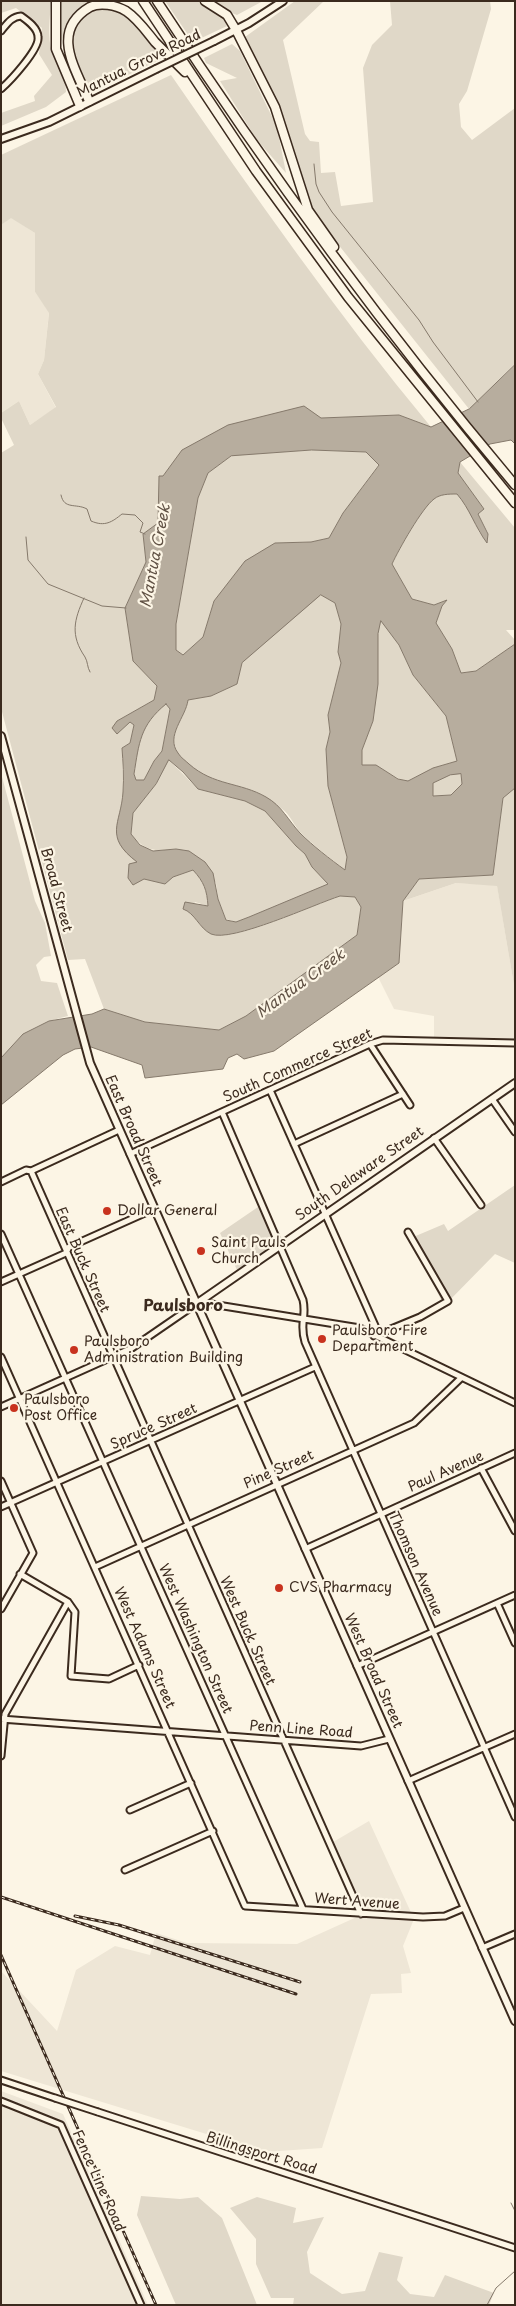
<!DOCTYPE html>
<html>
<head>
<meta charset="utf-8">
<style>
	body { margin:0 }
	#map { position:relative; width:516px; height:2306px; overflow:hidden; background:#fcf5e5; font-family:"Playpen Sans",sans-serif }
	canvas { display:block }
	.frame { position:absolute; inset:0; border:2px solid #3b2a1e; pointer-events:none }
</style>
</head>
<body>
<div id="map">
<canvas width="516" height="2306"></canvas>
<div class="frame"></div>
</div>
<script>
const g = document.querySelector('canvas').getContext('2d');
g.lineJoin = 'round';
function fill(path, color) { g.fillStyle = color; g.fill(path, 'evenodd'); }
function stroke(path, color, width, dash) { g.strokeStyle = color; g.lineWidth = width; g.lineCap = dash ? 'butt' : 'round'; g.setLineDash(dash || []); g.stroke(path); }
function drawText(font, color, halo, rows, align = 'center') {
  g.font = font + ' "Playpen Sans",sans-serif'; g.lineWidth = 4.5; g.setLineDash([]); g.textBaseline = 'middle'; g.strokeStyle = halo; g.fillStyle = color; for (const [text, x, y, turn = 0] of rows) {
    g.save(); g.translate(x, y); g.rotate((+turn || 0) * Math.PI / 180); g.textAlign = isNaN(turn) ? turn : align; if (halo) g.strokeText(text, 0, 0); g.fillText(text, 0, 0); g.restore();
  }
}
fill(new Path2D(`
	M11,217L35,233V292L49,312L44,360L38,374L56,408L30,425L19,401L1,413V225Z
	M456,883L497,885L515,991V1044L434,1041V1016L394,1009L378,977L399,963L403,901Z
	M369,1821L414,1919L403,1946L411,1973L401,1974L402,1993L371,1994L322,2148L265,2152L1,2071V1971L57,2031L76,1970L115,1946L150,1955L156,1933L187,1943L297,1944L359,1916L328,1845Z
	M1,2091L63,2114L148,2305H1Z`), '#eee6d6');
fill(new Path2D(`
	M1,1H51C50,18 47,36 52,52C57,67 66,76 66,92L46,107L1,126V113L35,101L34,96L52,75L39,54L42,28L16,8L1,13Z
	M60,1H98L82,8L70,20L60,44L58,23Z
	M165,1H197L224,18L227,26L193,42Z
	M212,1H263L237,15L224,10Z
	M295,1H324L283,40L305,134L310,141L319,142L321,173L335,172L341,206L373,202L363,68L372,45L392,25L390,1H490L491,9L467,91L459,104L461,127L472,140L515,108V365L469,409L314,214L291,140L245,37Z
	M101,7C132,13 145,34 161,59L97,90L87,86C70,54 56,20 101,7Z
	M232,44L240,51L277,127L286,173L257,140L220,81L237,78L206,63L204,58Z
	M171,75C254,195 338,315 431,427L399,415L321,418L183,450L163,476H159L158,523L143,534L146,562L125,608L133,661L157,686L154,700L117,721V734L130,721L134,725L130,743L122,748L123,793L116,836L138,862L143,879L173,877L193,870C204,882 207,890 208,906L195,902L190,911C195,919 202,929 211,934C230,944 316,904 340,896L355,897L361,907L357,935L246,1016L219,1030L145,1022L104,1009L85,959L68,960L1,708V453L14,445L1,418V413L19,401L30,425L56,407L38,374L44,360L49,313L35,292V233L11,218L1,225V155Z
	M312,450L366,452L379,464L343,513L329,538L311,542L275,543L214,601L203,637L183,655L176,651V624L198,498L208,473L231,456Z
	M460,462L515,528V630H506L515,640V644L476,671L461,673L452,649L436,623L442,606L447,600L434,605L412,599L392,564C399,549 422,508 433,499C440,494 449,494 457,493L469,507L479,532L487,542L488,533L478,514L484,509L458,473Z
	M321,595L335,603L341,624L338,652L341,663L328,715L330,732L326,749L328,786L347,857L345,870C330,858 314,846 301,833C294,826 290,814 282,809C253,790 198,784 177,753C165,735 186,717 188,700L211,696L237,684L242,663Z
	M381,620L399,645L413,675L446,716L457,761L433,768L408,782C388,776 383,764 362,765V750L373,721L378,634Z
	M165,703L170,709L162,751L154,761L144,780H136C130,764 140,730 151,717C154,712 161,707 165,703Z
	M169,760L198,789L245,801L265,811L296,846L305,854L312,867L329,884L249,917L236,922L226,919L218,899L216,883L176,849C153,851 146,852 131,834L133,813L156,784Z
	M1,773L35,901L45,923L51,956L44,957L36,965L41,981L57,983L68,1016C35,1024 24,1033 1,1058Z
	M461,774L462,784L451,795L432,796L433,782L450,775Z
	M515,788V991L497,886L456,883L403,901L419,879L493,875L503,798Z
	M515,1185V1263L495,1254L444,1306L411,1238L444,1224L448,1231Z
	M258,1207L275,1244L237,1270L220,1233Z
	M141,2196L180,2199L198,2197L222,2218L257,2305H176L137,2215Z
	M257,2197L296,2208L293,2223L324,2217L307,2252L310,2273L342,2294L365,2291L379,2252L403,2257L397,2280L410,2294L434,2297L445,2275L494,2293L489,2305H293L294,2298H271L256,2264V2239L230,2208Z`), '#e0d8c8');
const water = new Path2D(`
	M515,365V444L511,440L490,444L460,462L458,473L484,509L478,514L488,534L487,543C475,527 470,509 457,494C449,494 440,494 434,499C422,508 399,549 392,564L412,599L434,605L447,600L442,606L436,623L452,649L461,673L476,671L515,644V788L503,798L493,875L419,879L403,901L399,963L274,1051L244,1059L237,1054L228,1058L223,1069L145,1078L142,1065L91,1047L75,1049L63,1055L1,1105V1058L23,1034L49,1021L92,1014L104,1009L145,1022L219,1030L246,1016L357,935L361,907L355,897L340,896C315,904 231,943 211,934C199,928 195,913 183,909L185,902L208,906C207,890 204,882 193,870L173,877L165,884L144,879L133,885L128,878L129,864L137,862C103,836 121,824 123,792C124,777 123,762 122,748L130,743L134,725L130,722L117,734L112,728L117,721L154,700L157,686L133,661L125,608L146,562L143,534L158,523L159,476H163L182,450L228,425L304,406L321,418L399,415L431,427L469,409ZM312,450L366,452L379,465L343,513L329,538L311,542L275,543L245,561L214,601L203,637L183,655L176,650V624L198,498L208,473L231,456ZM321,595L335,603L341,624L338,652L341,663L328,715L330,732L326,749L328,786L347,857L345,870C330,859 313,846 300,833C288,820 282,806 266,797C240,782 214,786 189,764C186,761 180,757 178,753C165,736 186,717 188,700L211,696L237,684L242,663ZM381,621L399,645L413,675L446,716L457,761L433,768L408,781L398,779L376,765H362V750L373,721L378,684V634ZM166,704L170,709L162,751L154,761L144,780H136L134,774C139,743 140,725 166,704ZM169,760L183,772L198,789L245,801L265,811L296,846L305,854L312,867L328,884L249,917L236,922L226,920L218,899L213,873L205,862L189,851L176,849L153,851L140,845L131,834L133,813L156,784ZM461,774L462,784L451,795L433,796V783L450,775Z`);
fill(water, '#b7ad9e');
stroke(water, '#85796b', 1);
stroke(new Path2D(`
	M314,164L316,184L319,192L332,212L419,320L433,342L478,402
	M61,495C64,510 76,503 87,509L91,521C105,527 112,522 122,514L135,515L143,523L140,532L145,534
	M26,537L28,560L48,584L102,606L126,608
	M84,598C74,620 70,635 85,657C88,662 87,667 90,672
	M511,2203L515,2211
	M487,2305L496,2288L515,2271`), '#85796b', 1);
const minor = new Path2D(`
	M1,31C7,24 11,17 21,16C28,21 38,28 38,37C40,49 10,81 1,89
	M370,1044L410,1105
	M270,1090L377,1330L374,1336
	M492,1099L515,1132
	M222,1112L303,1300C307,1317 299,1323 305,1342L515,1817
	M434,1138L481,1205
	M294,1144L403,1094
	M130,1154L370,1044L383,1040L515,1043
	M31,1171L361,1914
	M1,1182L26,1170L31,1171L119,1130
	M1,1234L303,1909
	M1,1282L66,1253L69,1247L154,1209
	M374,1336L420,1317L448,1301L408,1232
	M1,1357L245,1906L423,1917L445,1916L464,1908
	M1,1407L132,1348L196,1304L205,1303L360,1328L515,1403
	M481,1468L515,1531
	M1,1481L33,1553L1,1609
	M1,1507L315,1367
	M305,1549L515,1453
	M95,1567L414,1423L461,1378
	M20,1574L68,1602L75,1612L71,1676L109,1679L139,1665
	M497,1603L515,1643
	M357,1666L515,1595
	M1,1719L361,1746L389,1739
	M1,1756L5,1714L68,1602
	M408,1781L515,1734
	M130,1810L191,1783
	M125,1870L213,1831
	M482,1948L515,1934
	M1,2080L55,2098
	M1,2101L61,2125L141,2305
	M98,2112L515,2248`);
const major = new Path2D(`
	M214,41L249,23L283,1
	M1,139L49,122L156,69
	M1,736L90,1063L515,2021
	M196,1304L515,1083`);
const highway = new Path2D(`
	M56,1V49L80,106
	M143,1L256,171L348,297L515,503
	M157,1C267,170 385,331 515,485
	M205,1L227,15L236,30L275,107L308,210L334,247
	M89,101C76,69 49,31 90,7C100,2 116,5 126,11C138,19 146,31 155,42C165,52 175,62 185,72`);
stroke(minor, '#3b2a1e', 9);
stroke(major, '#3b2a1e', 10);
stroke(highway, '#3b2a1e', 11);
stroke(minor, '#fcf5e5', 5);
stroke(major, '#fcf5e5', 6);
stroke(highway, '#fcf5e5', 8);
const rail = new Path2D(`
	M1,1897L296,1994
	M75,1916L119,1925L300,1982
	M1,1955L156,2305`);
stroke(rail, '#3b2a1e', 3);
stroke(rail, '#fcf5e5', 1, [4]);
const minorBridge = new Path2D(`
	M55,2098L98,2112`);
const majorBridge = new Path2D(`
	M156,69L214,41`);
stroke(minorBridge, '#3b2a1e', 9, []);
stroke(majorBridge, '#3b2a1e', 10, []);
stroke(minorBridge, '#fcf5e5', 5);
stroke(majorBridge, '#fcf5e5', 6);
for (const [x, y, r, color] of [
	[107,1211,5,"#c8321e"],
	[201,1251,5,"#c8321e"],
	[322,1339,5,"#c8321e"],
	[74,1350,5,"#c8321e"],
	[14,1408,5,"#c8321e"],
	[279,1588,5,"#c8321e"]
]) { const dot = new Path2D(); dot.arc(x, y, r, 0, 2 * Math.PI); g.fillStyle = color; g.fill(dot); stroke(dot, '#fcf5e5', 2); }
drawText('14px', '#3b2a1e', '#fcf5e5', [
	["Mantua Grove Road",139,64,-26],
	["Broad Street",56,890,75],
	["South Commerce Street",298,1066,-24],
	["East Broad Street",133,1131,66],
	["South Delaware Street",360,1174,-35],
	["East Buck Street",82,1260,66],
	["Spruce Street",154,1427,-24],
	["Pine Street",279,1470,-24],
	["Paul Avenue",446,1472,-24],
	["Thomson Avenue",415,1564,66],
	["West Buck Street",247,1631,66],
	["West Washington Street",195,1639,66],
	["West Adams Street",144,1648,66],
	["West Broad Street",373,1671,66],
	["Penn Line Road",301,1730,4],
	["Wert Avenue",357,1902,4],
	["Billingsport Road",261,2154,17],
	["Fence Line Road",98,2181,66]
]);
drawText('14px', '#3b2a1e', '#fcf5e5', [
	["Dollar General",117,1211],
	["Saint Pauls",211,1243],
	["Church",211,1259],
	["Paulsboro Fire",332,1331],
	["Department",332,1347],
	["Paulsboro",84,1342],
	["Administration Building",84,1358],
	["Paulsboro",24,1400],
	["Post Office",24,1416],
	["CVS Pharmacy",289,1588]
], 'left');
drawText('italic 15px', '#605144', '#fcf5e5', [
	["Mantua Creek",156,556,-79],
	["Mantua Creek",301,984,-36]
]);
drawText('bold 16px', '#3b2a1e', '#fcf5e5', [
	["Paulsboro",183,1307]
]);
</script>
</body>
</html>
